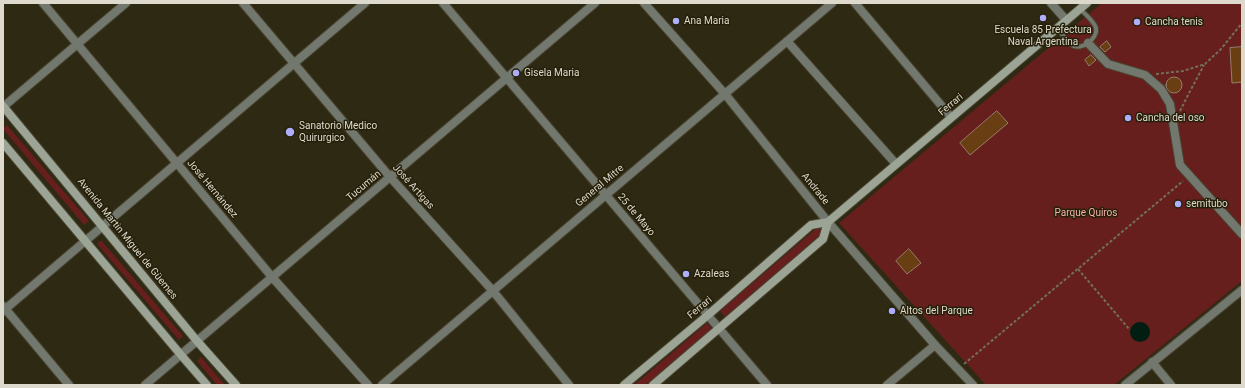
<!DOCTYPE html>
<html>
<head>
<meta charset="utf-8">
<style>
	body { margin:0 }
	#map { position:relative; width:1245px; height:388px; overflow:hidden; background:#2e2913; font-family:Roboto,sans-serif }
	canvas { display:block }
	.frame { position:absolute; inset:0; border:4px solid #dddacd; pointer-events:none }
</style>
</head>
<body>
<div id="map">
<canvas width="1245" height="388"></canvas>
<div class="frame"></div>
</div>
<script>
const g = document.querySelector('canvas').getContext('2d');
g.lineJoin = 'round';
function fill(path, color) { g.fillStyle = color; g.fill(path, 'evenodd'); }
function stroke(path, color, width, dash) { g.strokeStyle = color; g.lineWidth = width; g.lineCap = dash ? 'butt' : 'round'; g.setLineDash(dash || []); g.stroke(path); }
function drawText(font, color, halo, rows, align = 'center') {
  g.font = font + ' Roboto,sans-serif'; g.lineWidth = 3; g.setLineDash([]); g.textBaseline = 'middle'; g.strokeStyle = halo; g.fillStyle = color; for (const [text, x, y, turn = 0] of rows) {
    g.save(); g.translate(x, y); g.rotate((+turn || 0) * Math.PI / 180); g.textAlign = isNaN(turn) ? turn : align; if (halo) g.strokeText(text, 0, 0); g.fillText(text, 0, 0); g.restore();
  }
}
fill(new Path2D(`
	M1102,3H1242V281L1114,385H986L839,223Z
	M7,125L89,221L84,225L3,129V128Z
	M820,225L826,231L725,317L720,311Z
	M101,240L183,336L179,340L97,244Z
	M707,323L712,329L646,385H634Z
	M201,357L225,385H217L197,361Z`), '#661f1c');
fill(new Path2D(`
	M1130 332a10 10 0 1 1 20 0a10 10 0 1 1-20 0Z`), '#021d12');
const building = new Path2D(`
	M1107,41L1111,47L1105,52L1100,47Z
	M1242,47V82L1232,83L1230,48Z
	M1091,55L1096,60L1089,66L1085,60Z
	M1166 85a8 8 0 1 1 16 0a8 8 0 1 1-16 0Z
	M997,111L1008,123L970,155L960,143Z
	M909,249L921,263L907,274L896,261Z`);
fill(building, '#693e13');
stroke(building, '#937e6c', 1);
const lane = new Path2D(`
	M1057,28C1061,32 1067,42 1072,45C1081,51 1098,39 1096,28C1094,21 1085,14 1080,9`);
const street = new Path2D(`
	M43,3L272,277L368,385
	M243,3L390,177L493,291L569,385
	M443,3L767,385
	M644,3L725,94L828,222L935,345L973,385
	M855,3L951,117
	M1051,3L1066,20
	M787,41L896,164
	M1088,43L1108,64L1145,75L1161,89L1170,104L1180,165L1242,234
	M3,107L126,3
	M3,306L69,385
	M3,311L365,3
	M1152,362L1171,385
	M145,385L595,3
	M382,385L832,3
	M887,385L935,345
	M1125,385L1242,290`);
const secondary = new Path2D(`
	M3,106L197,341L236,385
	M3,143L181,355L207,385
	M624,385L708,315L811,225L828,222
	M653,385L823,239L828,222L1087,3`);
stroke(lane, '#4a4531', 6);
stroke(street, '#4a4531', 10);
stroke(secondary, '#4a4531', 10);
stroke(new Path2D(`
	M1156,74L1183,71L1205,64L1221,49L1242,23
	M1180,111L1188,95L1204,65
	M1078,269L1129,329
	M964,364L1183,181`), '#736f5c', 2, [3, 2]);
stroke(lane, '#72786e', 4);
stroke(street, '#72786e', 8);
stroke(secondary, '#9ca595', 8);
for (const [x, y, r, color] of [
	[1043,18,4,"#aeaefb"],
	[676,21,4,"#aeaefb"],
	[1137,22,4,"#aeaefb"],
	[516,73,4,"#aeaefb"],
	[1128,118,4,"#aeaefb"],
	[290,132,5,"#aeaefb"],
	[1178,204,4,"#aeaefb"],
	[686,274,4,"#aeaefb"],
	[892,311,4,"#aeaefb"]
]) { const dot = new Path2D(); dot.arc(x, y, r, 0, 2 * Math.PI); g.fillStyle = color; g.fill(dot); stroke(dot, '#251f09', 1.5); }
drawText('10px', '#dddacd', '#251f09', [
	["Ana Maria",684,21],
	["Cancha tenis",1145,22],
	["Escuela 85 Prefectura",1043,30,"center"],
	["Naval Argentina",1043,42,"center"],
	["Gisela Maria",524,73],
	["Cancha del oso",1136,118],
	["Sanatorio Medico",299,126],
	["Quirurgico",299,138],
	["semitubo",1186,204],
	["Azaleas",694,274],
	["Altos del Parque",900,311]
], 'left');
drawText('10px', '#dddacd', '#251f09', [
	["Ferrari",951,105,-40],
	["Tucumán",364,186,-40],
	["General Mitre",600,186,-40],
	["José Artigas",413,187,48],
	["José Hernández",212,189,50],
	["Andrade",815,189,51],
	["25 de Mayo",636,215,50],
	["Avenida Martin Miguel de Güemes",127,239,51],
	["Ferrari",700,308,-40]
]);
drawText('10px', '#f4b1a9', '#251f09', [
	["Parque Quiros",1086,213]
]);
</script>
</body>
</html>
